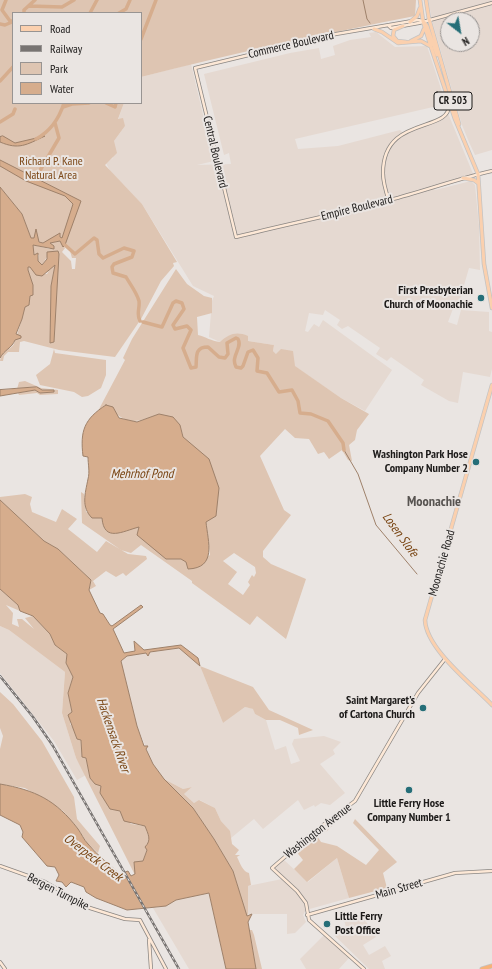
<!DOCTYPE html>
<html>
<head>
<meta charset="utf-8">
<style>
	body { margin:0 }
	#map { position:relative; width:492px; height:969px; overflow:hidden; background:#eae5e2; font-family:"PT Sans Narrow",sans-serif }
	canvas { display:block }
	.legend { position:absolute; left:12px; top:12px; width:130px; height:92px; box-sizing:border-box; background:#eae5e2; border:1px solid #989492; margin:0; padding:5px 7px; list-style:none; font-size:12px; color:#1c1a19 }
	.legend li { display:flex; align-items:center; gap:8px; height:20px }
	.legend b { width:20px; border:1px solid #989492 }
	.north { position:absolute; left:440px; top:12px; width:40px; height:40px; box-sizing:border-box; background:#eae5e2; border:1px solid #989492; border-radius:50%; rotate:149deg; font-size:11px; font-weight:700; line-height:16px; text-align:center; color:#1c1a19 }
	.north::after { content:''; display:block; margin:auto; width:14px; height:18px; background:#256e78; clip-path:polygon(50% 0,100% 100%,50% 72%,0 100%) }
</style>
</head>
<body>
<div id="map">
<canvas width="492" height="969"></canvas>
<ul class="legend">
<li><b style="height:5px;background:#fbd0ae"></b>Road</li>
<li><b style="height:5px;background:#787472"></b>Railway</li>
<li><b style="height:11px;background:#dec5b2"></b>Park</li>
<li><b style="height:11px;background:#d6ad8d"></b>Water</li>
</ul>
<div class="north">N</div>
</div>
<script>
const g = document.querySelector('canvas').getContext('2d');
g.lineJoin = 'round';
function fill(path, color) { g.fillStyle = color; g.fill(path, 'evenodd'); }
function stroke(path, color, width, dash) { g.strokeStyle = color; g.lineWidth = width; g.lineCap = dash ? 'butt' : 'round'; g.setLineDash(dash || []); g.stroke(path); }
function drawText(font, color, halo, rows, align = 'center') {
  g.font = font + ' "PT Sans Narrow",sans-serif'; g.lineWidth = 4; g.setLineDash([]); g.textBaseline = 'middle'; g.strokeStyle = halo; g.fillStyle = color; for (const [text, x, y, turn = 0] of rows) {
    g.save(); g.translate(x, y); g.rotate((+turn || 0) * Math.PI / 180); g.textAlign = isNaN(turn) ? turn : align; if (halo) g.strokeText(text, 0, 0); g.fillText(text, 0, 0); g.restore();
  }
}
fill(new Path2D(`
	M428,0H492V150L475,155L469,142L462,125L433,24ZM448,20H472V44H448Z
	M376,32L395,47L427,46L446,104L295,139L298,149L338,146L400,130L404,134L442,120L447,111L474,176L434,188L435,190L471,181L475,185L479,226L480,270L469,268L458,306H454L448,322L457,325L461,310L489,312V331L492,332V369L490,377L463,372L458,403L449,401L421,385L424,380L391,357L387,361L376,354L380,348L348,326L342,329L337,325L340,320L325,310L323,315L309,313L305,331L308,332L314,324L319,327L323,320L392,370L365,411L341,398L276,354L273,351L274,345L248,341L220,342L209,337L212,301L214,296L193,286L142,204L110,171L106,163L113,158L114,141L125,126L118,120L124,103H141V77L191,64L214,161L197,165L231,164L229,153L224,155L204,74L290,53L319,48L321,59L335,55L333,46L350,40L371,37L369,33Z
	M0,626L9,630L65,672L62,713L76,758L86,775L77,780L54,741L0,673Z
	M179,648L200,666L223,723L245,707L254,709L255,714L266,720L275,750L286,746L291,764L300,761L292,744L294,739L324,736L341,742L333,750L335,754L320,764L345,793L330,805L321,803L315,807L314,805L304,810L298,800L263,829L254,819L231,838L229,831L221,821L215,808L200,800L194,803L184,794L192,787L183,789L164,779L153,764L137,726L121,661L127,656Z
	M337,858L349,898L306,910L303,915L306,922L295,933L287,934V914H248V886L282,879L284,877L274,868L284,860L308,882Z
	M209,893L226,969H189L153,908L166,906L176,900Z
	M358,916L363,917L376,937L363,945L369,955L385,946L391,956L382,961L385,969H369L334,935L347,931L344,920Z
	M324,935L349,958L339,969H306L300,959Z`), '#e5d9d1');
fill(new Path2D(`
	M0,0H416L415,16C323,34 231,54 141,77V13H13V103H124L118,119L123,118L125,126L114,141L117,153L105,165L142,204L177,262L173,263L174,266L161,281L141,319L115,357L59,350L24,341L20,342L19,352H8L4,356L3,361H0C2,349 9,351 14,344C16,339 24,313 25,307L29,304L30,296L33,295C33,284 27,274 28,267L30,266L36,273L47,274L50,268L55,265L51,286L50,343L54,342L57,251L47,257L42,265L38,261L39,255H34L33,245L50,249V243L60,241L65,248L62,252L71,261L72,269H75L76,258H72L70,251L62,238L43,243L31,238L22,214L0,187Z
	M176,269L187,284L204,296L212,298V313L197,317L198,335C206,337 211,341 220,342C229,334 236,331 248,336V341L274,345L273,351L276,354L281,349L293,351L295,366L341,398L369,414L357,430L355,440L349,445L352,461L348,460L342,450L329,459L324,452L318,454L309,439L295,438L285,429L260,456L284,510L291,515L263,551V557L271,564L306,579L286,639L257,616L250,625L192,583V581L141,545L131,553L121,550L82,523L81,492L84,494L86,512L102,518L114,534L139,526L166,559H181L187,562L188,569L210,555L206,522L180,425L159,414C133,424 127,425 106,405L98,411L125,360L123,358L132,339ZM234,553L255,567L256,573L254,577L252,575L248,582L250,585L243,595L228,584L237,572L223,561Z
	M54,349L55,353L106,360V375L101,388L88,396L82,397L74,392L40,385L36,375L50,364Z
	M25,381L41,388L58,390V394L40,395L37,393L19,395L18,393L35,390L40,393L54,392V390L17,389L19,382Z
	M25,494L32,497L30,504L32,512L56,522L62,509L77,519L68,529L97,552L106,541L128,554L146,556L147,559L126,576L123,573L116,577L106,571L93,581L96,586L89,590L91,580L58,549L44,541L0,500V497Z
	M0,589L18,605L20,611L6,605L13,613L12,624L19,627L17,619H22L34,629L25,618L33,616L50,634L55,645L67,654L66,663L73,677L68,693L72,712L70,724L75,730L77,739L81,740L82,757L86,758L90,778L101,786V790L131,824L145,826L150,837L149,843L143,861L135,875L76,758L62,713L65,672L9,630L0,626Z
	M200,666L253,687L269,710L313,730L299,735L298,728L280,720H266L255,714L253,709L245,707L223,723Z
	M0,692L13,704L42,741L74,797L77,819L100,846L98,853L88,844L78,829L63,811L25,788L0,784V749L3,736L0,728Z
	M164,779L183,789L192,787L184,794L194,803L199,800L215,808L221,821L230,831L232,844L239,850L235,855H240L237,857C240,863 243,872 249,873L251,885L248,886V914L247,917L233,871L214,839L193,808Z
	M335,819L337,821L327,831L317,836L321,842L337,846L366,865L379,850L353,823L355,819L397,862L383,873L387,888L349,898L337,858L307,882L294,869L303,860L295,850Z
	M249,930H252L254,935L262,969H256Z`), '#dec5b2');
const water = new Path2D(`
	M3,136L15,143L45,136C26,145 19,150 0,142V137Z
	M0,160L81,201L65,245L63,247L60,241L50,243L54,246V249L33,245L34,255L38,253V261L42,265L47,259V252L58,251L59,254L54,342L50,343L51,286L55,265L42,276L36,275L30,267H28V270L33,285V295L30,296L29,305L25,307L22,319L16,334L21,336V338L15,340C12,348 4,350 0,358V187L22,214L31,238H34L36,229L39,242L43,243L60,233V237L62,238L73,204L65,196L26,181L0,166Z
	M37,387L42,390H54V392L40,393L35,390L0,396V390Z
	M106,405L113,407L119,418L137,422L159,414L173,417L180,425L183,437L209,459L219,488L216,516L206,522C208,542 217,568 188,569L186,562L181,559H166L137,535L139,527C123,531 104,543 102,518H92C81,507 85,494 88,479C90,472 88,464 88,457L83,456C80,431 84,419 106,405Z
	M0,500L44,541L58,549L91,580L89,590L100,613L103,614L110,625L112,626L141,605L143,607L113,629L124,653L135,651L134,641L144,650L181,645L198,658L200,666L179,648L150,652L148,656L146,653L127,656L121,661L137,726L144,746H148L146,749L153,764L164,779L193,808L214,839L233,871L247,916L252,914L248,922L256,969H226L209,893L176,900L166,906L127,910L96,898L86,892L84,887L71,882L66,887L62,882L56,881L59,875L55,867L47,866L22,837L23,832L20,825L0,815V784C35,790 56,800 78,829C81,833 84,840 88,844C97,855 109,864 120,874L128,871L131,876L135,874L134,862L143,861L147,850L145,847C152,840 148,834 145,826L124,821L120,811L110,809L100,793L101,786L95,784L90,778L86,758L82,757L81,740L77,739L68,715L72,712L68,693L73,677L66,663L67,654L55,645L50,634L33,616L20,611L18,605L0,589Z`);
fill(water, '#d6ad8d');
stroke(water, '#9e816a', 1);
stroke(new Path2D(`
	M363,0L367,19L370,23
	M344,450L358,474L376,525L417,574`), '#9e816a', 1);
stroke(new Path2D(`
	M6,0L2,10L10,21H13
	M29,6L62,7L74,0
	M24,13V10L35,0
	M90,13L97,0
	M119,13L126,9L130,0
	M0,24L5,25L12,22
	M141,39L156,0
	M0,81L13,67
	M106,103L115,107L116,103
	M63,107L72,104L89,103
	M0,122L13,114L15,109
	M36,139C51,131 59,119 64,103
	M35,179L59,138L55,123
	M65,245L75,254L94,238L97,240L99,254L103,258L124,248L134,251L132,257L114,264L112,267L113,273L126,277C130,284 137,293 139,301C140,308 136,315 140,321
	M143,322L162,327L173,303L176,301L182,303L184,309L173,325L175,329L187,326L191,330L183,348L191,368L196,367C197,357 194,347 208,347L219,357L225,358L228,354L227,343L236,338L238,339C243,348 230,356 236,367L241,368L243,366L248,352L253,350L258,358L257,371L267,373L279,392L292,390L298,401L300,413L311,414L328,421L343,443L344,450`), '#d6ad8d', 3.5);
const secondary = new Path2D(`
	M423,21L418,20L336,34L195,68L236,237C287,224 339,214 390,200C424,191 457,179 492,171
	M389,26L391,28L419,23L492,3
	M389,201C386,192 383,182 383,173C383,114 451,134 449,104
	M0,866L45,882L90,908L125,919L140,920L166,969
	M307,915L455,873L492,871
	M149,940L151,969
	M0,962L5,969
	M364,969L309,920L306,903L297,891L272,868L315,831L355,801L418,693L445,659`);
const primary = new Path2D(`
	M420,0L423,21L431,47L455,119L478,174L484,264L492,308
	M426,0L429,19L459,124
	M423,21L427,26L437,55
	M410,22L417,16L420,8
	M403,26L394,30L393,36L397,41L406,42
	M374,29L382,32L398,43L421,41L430,46
	M411,41L421,36L424,29
	M463,178L474,180L478,183
	M492,385L425,620C426,649 473,685 492,705`);
const highway = new Path2D(`
	M482,969L492,966`);
stroke(secondary, '#8a8683', 4);
stroke(primary, '#c4c3c3', 4.5);
stroke(highway, '#c4c3c3', 5);
stroke(secondary, '#fde8d6', 2.5);
stroke(primary, '#fbd0ae', 3);
stroke(highway, '#f8b178', 3.5);
const rail = new Path2D(`
	M0,676L33,717L53,746L179,969`);
stroke(rail, '#787472', 2.5);
stroke(rail, '#eae5e2', 1, [3]);
for (const [x, y, r, color] of [
	[481,298,4,"#256e78"],
	[476,462,4,"#256e78"],
	[423,708,4,"#256e78"],
	[409,790,4,"#256e78"],
	[327,924,4,"#256e78"]
]) { const dot = new Path2D(); dot.arc(x, y, r, 0, 2 * Math.PI); g.fillStyle = color; g.fill(dot); stroke(dot, '#eae5e2', 1.5); }
for (const [x, y, w] of [
	[453,101,38]
]) { const box = new Path2D(); box.roundRect(x - w / 2, y - 9, w, 18, 3); g.fillStyle = '#eae5e2'; g.fill(box); stroke(box, '#1c1a19', 1); }
drawText('bold 11px', '#1c1a19', null, [
	["CR 503",453,101]
]);
drawText('12px', '#1c1a19', '#eae5e2', [
	["Commerce Boulevard",291,45,-13],
	["Central Boulevard",215,152,77],
	["Empire Boulevard",357,208,-14],
	["Moonachie Road",442,563,-74],
	["Washington Avenue",318,831,-38],
	["Main Street",399,889,-16],
	["Bergen Turnpike",58,892,27]
]);
drawText('12px', '#7c4716', '#eae5e2', [
	["Richard P. Kane",51,162],
	["Natural Area",51,176]
]);
drawText('bold 12px', '#1c1a19', '#eae5e2', [
	["First Presbyterian",473,291],
	["Church of Moonachie",473,305],
	["Washington Park Hose",468,455],
	["Company Number 2",468,469],
	["Saint Margaret's",415,701],
	["of Cartona Church",415,715],
	["Little Ferry Hose",409,804,"center"],
	["Company Number 1",409,818,"center"],
	["Little Ferry",335,917,"left"],
	["Post Office",335,931,"left"]
], 'right');
drawText('italic 13px', '#794513', '#eae5e2', [
	["Mehrhof Pond",142,474],
	["Losen Slofe",400,535,54],
	["Hackensack River",113,735,71],
	["Overpeck Creek",93,858,37]
]);
drawText('bold 14px', '#585451', '#eae5e2', [
	["Moonachie",434,502]
]);
</script>
</body>
</html>
